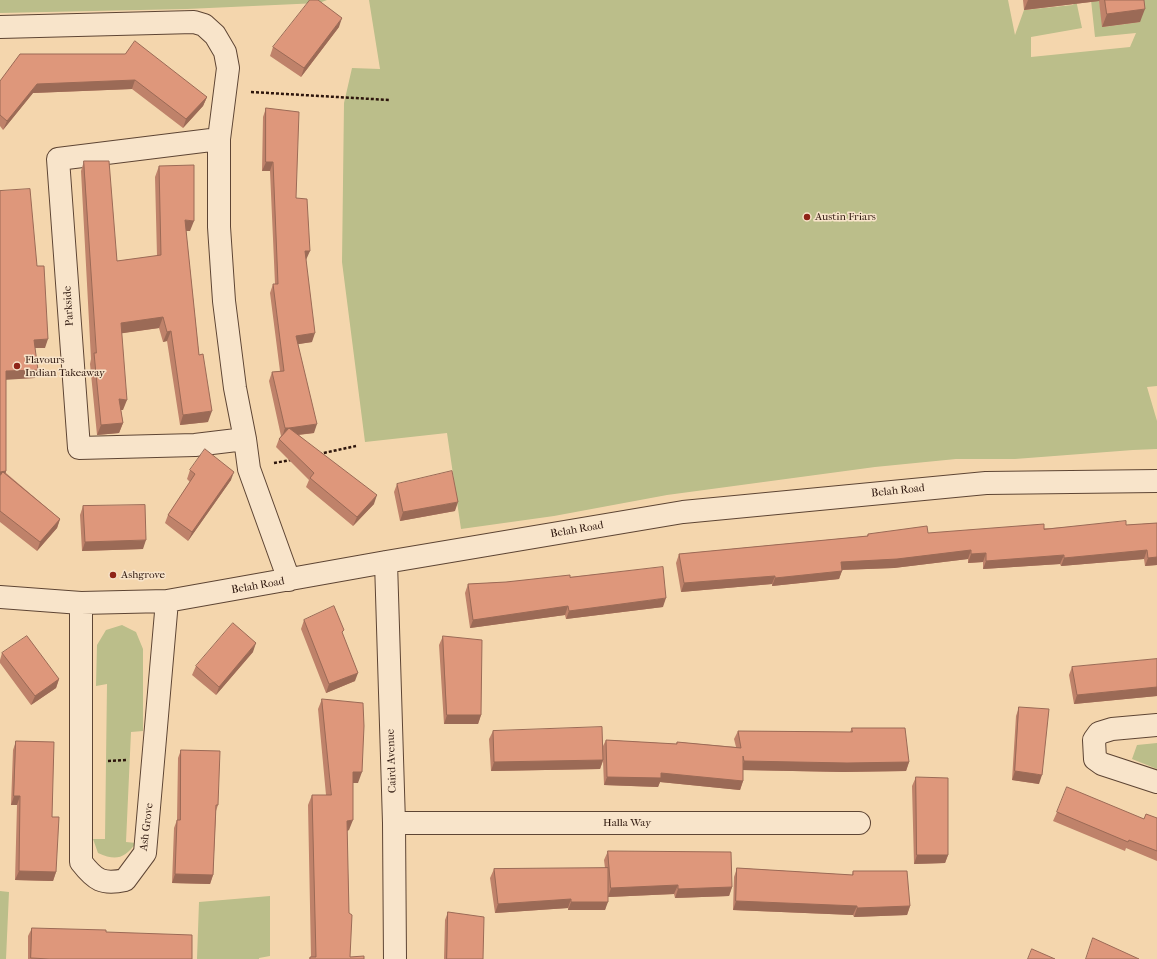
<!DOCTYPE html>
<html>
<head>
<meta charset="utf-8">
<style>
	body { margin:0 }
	canvas { display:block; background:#f4d6ad }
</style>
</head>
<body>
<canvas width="1157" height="959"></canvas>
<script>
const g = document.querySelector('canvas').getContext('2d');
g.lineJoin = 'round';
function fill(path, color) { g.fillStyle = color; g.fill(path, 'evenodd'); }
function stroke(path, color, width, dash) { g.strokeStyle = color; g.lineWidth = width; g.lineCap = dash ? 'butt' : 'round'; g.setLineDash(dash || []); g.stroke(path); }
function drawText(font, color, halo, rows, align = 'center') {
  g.font = font + ' "IM FELL French Canon",serif'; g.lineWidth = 3; g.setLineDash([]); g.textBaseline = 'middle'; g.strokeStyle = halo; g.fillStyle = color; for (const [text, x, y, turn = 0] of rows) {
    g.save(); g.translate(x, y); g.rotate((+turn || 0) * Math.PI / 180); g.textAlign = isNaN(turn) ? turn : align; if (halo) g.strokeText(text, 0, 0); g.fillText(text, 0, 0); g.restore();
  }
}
fill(new Path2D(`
	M0,0H327L319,3L187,9L0,13Z
	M369,0H1008L1015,35L1024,10L1073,5L1076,0L1082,28L1031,37V57L1130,47L1136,33L1095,37L1091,0H1099L1103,27L1140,22L1137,0H1157V386L1147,387L1157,421V449L1133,450L1015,459H956L875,467L667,495L554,516L461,529L447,433L365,442L342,262L344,103L352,68L380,69Z
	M122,625L136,632L143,649V731L131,732L126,842L136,843C124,859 116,861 98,853L93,839H105L107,684L96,686L97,645L106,630Z
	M1157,743V769L1132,759L1137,745Z
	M0,891L9,892L6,959H0Z
	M270,896V956L259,958V959H197L199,902Z`), '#bbbe8a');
const minor = new Path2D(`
	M0,27L194,22L204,25L215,35L225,52L228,68L219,139V227L224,301L235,388L245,439L249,469L289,580
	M219,139L58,159L79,448L195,445L245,439
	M386,562L394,823L395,959
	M0,597L81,603L167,601L386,562L683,512L986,483L1157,481
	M81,603V862C95,880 102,885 125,880L145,853L167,601
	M1157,725L1112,729L1099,733L1094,740L1095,759L1102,764L1157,782
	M394,823H859`);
stroke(minor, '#5e4534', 24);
stroke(new Path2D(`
	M251,92L389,100
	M319,454L356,446
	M274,463L291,460
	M108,761L126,760`), '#2c150c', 2.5, [3, 2]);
stroke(minor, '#f8e4ca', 22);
fill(new Path2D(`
	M1023,0H1144L1140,22L1102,27L1099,1L1024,10Z
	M339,27L301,77L270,56L273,47Z
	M125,54L207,97L203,106L183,128L132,89L33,93L3,130L0,126V81Z
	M266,108L296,198L306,260L312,342L298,344L314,433L299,435L374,504L353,526L306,487L309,480L276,447L279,439L281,436L269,381L272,372L280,371L270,293L273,284H275L270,171H262L263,117Z
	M84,161L117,261L157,256L155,177L159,166L190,231H186L199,355L208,422L180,425L167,341L163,342L159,328L122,333L123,410H121L123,423L119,433L97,435L90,364L91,359L81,171Z
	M0,191L37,266L45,348H35V378L6,379V473L60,519L57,528L37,551L0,522Z
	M190,470L231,480L188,541L165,523L168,515L190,482L187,479Z
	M397,484L455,511L400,521L394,492Z
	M83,506L143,549L82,551L80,515Z
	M1157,523V565L1145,566L1144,559L1061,566L1060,564L983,569V562L968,563V559L894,568L842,570L839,579L772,586V584L681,592L676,563L679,554L867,536L868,534L928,533L1126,525Z
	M570,577L663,607L566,619L565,615L470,628L465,593L468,584L506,582Z
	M304,620L342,633L355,681L326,693L301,629Z
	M443,636L481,715L478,724H444L439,645Z
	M253,652L216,695L192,675L196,666Z
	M2,653L59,679L56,688L31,705L0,663V660Z
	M1157,659V696L1074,704L1069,675L1072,667Z
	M322,699L358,783H353L349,830L347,831L349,913L350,957L364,959H309L310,957H311L308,805L312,795H326L318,709Z
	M1019,707L1039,784L1012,780L1016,716Z
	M852,728L909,762L906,771L843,772L743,770V781L740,790L660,782L658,787L604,785L603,761L600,769L491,771L489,739L493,731L602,748L606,740L676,744L677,742L736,747L734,739L738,731L850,732Z
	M16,741L52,817L56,872L53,881L15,880L17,805H11L13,750Z
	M181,750L218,805L216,811L213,875L210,884L172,883L174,828L177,820L178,758Z
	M916,777L948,855L945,863L914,864L912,786Z
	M1057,812L1144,819L1157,818V861L1126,848L1125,851L1053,821Z
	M608,851L732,887L729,896L675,898L674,894L608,897L605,910H568V908L495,913L490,878L494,869L605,868L604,860Z
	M737,868L852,875L853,871L910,906L907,915L854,917L853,915L733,910L734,877Z
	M448,912L483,959H444L445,920Z
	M32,928L192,959H28V936Z`), '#bf826a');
fill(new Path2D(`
	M1028,0H1100L1099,1L1024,10Z
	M1145,9L1140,22L1102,27L1107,14Z
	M342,18L339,27L301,77L304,68Z
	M135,80L132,89L33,93L3,130L7,121L37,84Z
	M207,97L203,106L183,128L186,119Z
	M266,162H273L270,171H262Z
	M185,220L194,221L190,231H181Z
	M305,251H310L306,260H301Z
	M163,317L159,328L117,334L121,323Z
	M171,331L167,341L163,342L167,332Z
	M315,333L312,342L293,345L296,336Z
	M48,339L45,348H31L34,340Z
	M38,370L35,378L3,380L6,371Z
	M119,399L127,400L123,410H116Z
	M212,411L208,422L180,425L183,415Z
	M123,423L119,433L97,435L101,425Z
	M317,424L314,433L286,436L289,428Z
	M285,428H289L282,437Z
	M6,471L3,480H0V472Z
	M234,472L231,480L188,541L192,532Z
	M377,495L374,504L353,526L357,517Z
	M458,502L455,511L400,521L403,512Z
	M60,519L57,528L37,551L40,542Z
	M146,540L143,549L82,551L85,542Z
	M971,550L968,559L894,568L838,570L841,562Z
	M1147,550L1144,559L1061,566L1064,558Z
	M986,553L983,562L968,563L971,554Z
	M1064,555L1060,564L983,569L986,561Z
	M1157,557V565L1145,566L1148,558Z
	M842,571L839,579L772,586L775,578Z
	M775,576L772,584L681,592L684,583Z
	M666,598L663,607L566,619L569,611Z
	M568,606L565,615L470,628L473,620Z
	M256,643L253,652L216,695L219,687Z
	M358,673L355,681L326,693L329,684Z
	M59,679L56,688L31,705L35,696Z
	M1157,687V696L1074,704L1077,695Z
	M447,715H481L478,724H444Z
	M603,760L600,769L491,771L494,762Z
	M744,761L909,762L906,771L843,772L741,770Z
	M1015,771L1042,775L1039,784L1012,780Z
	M353,772H362L358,783H349Z
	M661,773L743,781L740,790L660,782L658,787L604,785L607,777Z
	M14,796H20L17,805H11Z
	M353,820L349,830L343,832L347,821Z
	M917,855H948L945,863L914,864Z
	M19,871L56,872L53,881L15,880Z
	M175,874L213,875L210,884L172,883Z
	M678,885L674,894L608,897L611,888Z
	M732,887L729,896L675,898L678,889Z
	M571,899L568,908L495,913L498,904Z
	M736,901L857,906L853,915L733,910Z
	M571,902H608L605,910H568Z
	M910,906L907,915L854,917L857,908Z`), '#9b6a56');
const building = new Path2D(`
	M310,0H318L342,18L304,68L273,47Z
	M1105,0H1144L1145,9L1107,14Z
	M135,41L207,97L186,119L135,80L37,84L7,121L0,115V81L20,54H125Z
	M266,108L299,112L296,198L307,199L310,251H305L315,333L296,336L317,424L289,428L377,495L357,517L310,478L314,473L279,439L289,428H285L272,372L284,371L273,284H278L273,162H266Z
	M84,161H109L117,261L161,255L159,166L194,165V221L185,220L199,355L203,354L212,411L183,415L171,331L167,332L163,317L121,323L127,400L119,399L123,423L101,425L94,353H96Z
	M30,189L37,266H44L48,339L34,340L38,370L6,371V471L0,472V191Z
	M205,449L234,472L192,532L168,515L195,474L190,470Z
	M452,471L458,502L403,512L397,484Z
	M3,472L60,519L40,542L0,511V476Z
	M145,505L146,540L85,542L83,506Z
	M1126,521V525L1157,523V557L1148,558L1147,550L1064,558V555L986,561V553L971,554V550L897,559L841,562L842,571L775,578V576L684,583L679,554L868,536V534L927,526L928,533L1044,524V529Z
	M663,567L666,598L569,611L568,606L473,620L468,584L506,582L570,575V577Z
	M334,606L344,630L342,632L358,673L329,684L304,620Z
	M233,623L256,643L219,687L196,666Z
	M27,636L59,679L35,696L2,653Z
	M443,636L482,640L481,715H447Z
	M1157,659V687L1077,695L1072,667Z
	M322,699L363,703L364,726L362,772H353V820L347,821L349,913L352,915L350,957L364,956V959H310V957H316L312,795H331Z
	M1019,707L1049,709L1042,775L1015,771Z
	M602,727L603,760L494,762L493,731Z
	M852,728H905L909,762L847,763L744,761L743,756V781L661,773V778L607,777L606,740L677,744V742L741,748L738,731L852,732Z
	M16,741L54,742L52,817H59L56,872L19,871L20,796H14Z
	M181,750L220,751L218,805H216L213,875L175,874L177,820H180Z
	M916,777L948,778V855H917Z
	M1067,787L1144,819L1146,814L1157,818V851L1129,840L1128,842L1057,812Z
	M608,851L731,852L732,887L678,889V885L611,888Z
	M608,868V902H571V899L498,904L494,869Z
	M737,868L853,875V871H907L910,906L857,908V906L736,901Z
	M448,912L484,917L483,959H447Z
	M32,928L106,930V932L192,935V959H49L31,958Z
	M1093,938L1139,959H1086Z
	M1032,949L1055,959H1028Z`);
fill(building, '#de977b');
stroke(building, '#9b6a56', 1);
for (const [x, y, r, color] of [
	[807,217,4,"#8f2418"],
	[17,366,4,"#8f2418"],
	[113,575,4,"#8f2418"]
]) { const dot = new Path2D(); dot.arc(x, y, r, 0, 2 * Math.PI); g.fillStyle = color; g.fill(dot); stroke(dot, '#f8e4ca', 1.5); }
drawText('11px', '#2c150c', '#f8e4ca', [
	["Austin Friars",815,217],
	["Flavours",25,360],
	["Indian Takeaway",25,373],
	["Ashgrove",121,575]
], 'left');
drawText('11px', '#2c150c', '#f8e4ca', [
	["Parkside",69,306,-94],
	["Belah Road",898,491,-6],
	["Belah Road",577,530,-10],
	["Belah Road",258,586,-10],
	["Caird Avenue",392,761,-92],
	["Halla Way",627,823],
	["Ash Grove",147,827,-83]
]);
</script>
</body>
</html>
